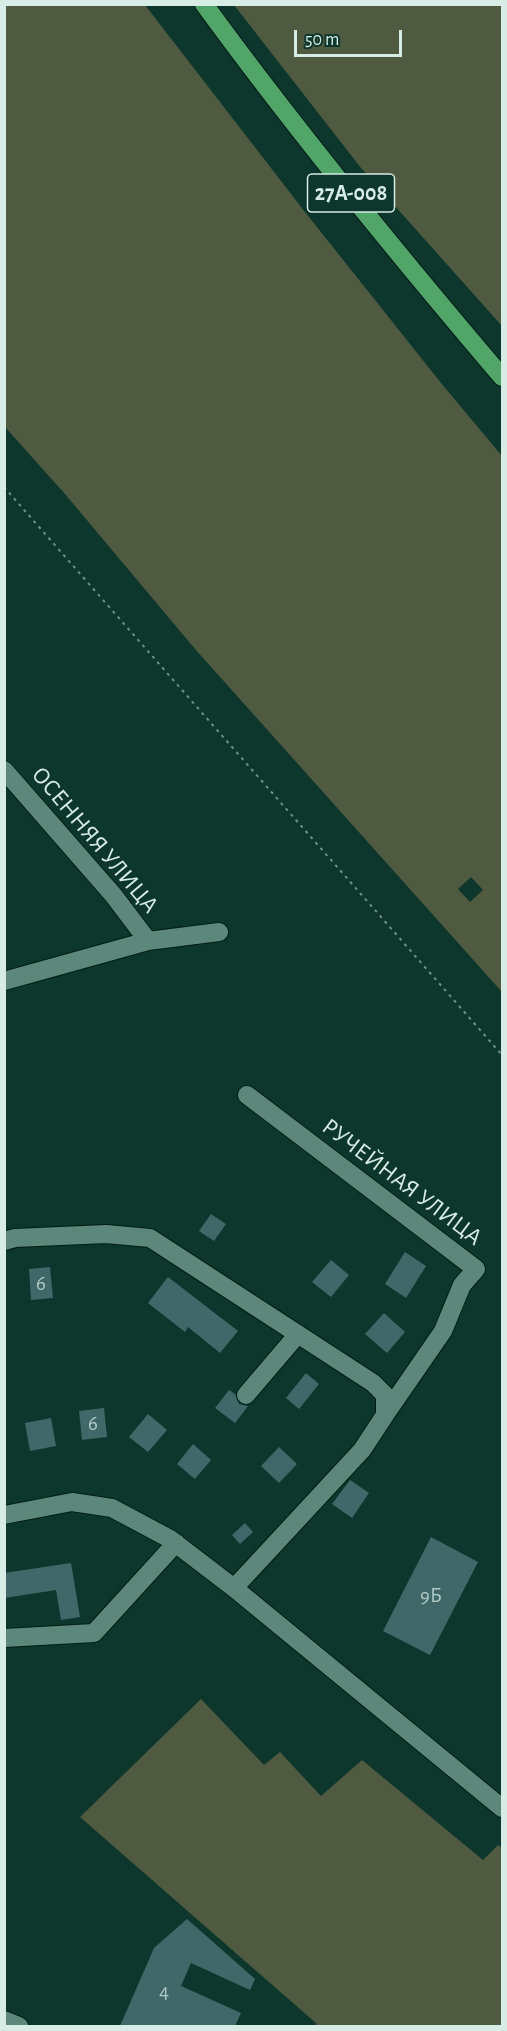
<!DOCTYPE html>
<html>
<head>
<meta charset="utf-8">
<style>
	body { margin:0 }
	#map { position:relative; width:507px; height:2031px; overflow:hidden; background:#0d372d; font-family:"Alegreya Sans",sans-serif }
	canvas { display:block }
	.frame { position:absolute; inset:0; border:6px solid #d6ece5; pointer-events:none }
	.scale { position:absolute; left:294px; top:30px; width:108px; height:27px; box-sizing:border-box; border:3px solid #d6ece5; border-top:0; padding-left:8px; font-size:18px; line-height:21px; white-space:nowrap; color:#d6ece5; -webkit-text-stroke:4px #0d372d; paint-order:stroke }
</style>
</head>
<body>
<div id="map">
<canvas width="507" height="2031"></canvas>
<div class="frame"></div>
<div class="scale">50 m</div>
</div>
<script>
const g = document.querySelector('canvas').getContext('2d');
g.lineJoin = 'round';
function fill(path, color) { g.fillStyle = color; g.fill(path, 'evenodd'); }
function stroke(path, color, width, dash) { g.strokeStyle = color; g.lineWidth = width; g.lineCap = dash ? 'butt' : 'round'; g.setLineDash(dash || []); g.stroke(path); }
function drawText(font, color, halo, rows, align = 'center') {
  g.font = font + ' "Alegreya Sans",sans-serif'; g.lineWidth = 6; g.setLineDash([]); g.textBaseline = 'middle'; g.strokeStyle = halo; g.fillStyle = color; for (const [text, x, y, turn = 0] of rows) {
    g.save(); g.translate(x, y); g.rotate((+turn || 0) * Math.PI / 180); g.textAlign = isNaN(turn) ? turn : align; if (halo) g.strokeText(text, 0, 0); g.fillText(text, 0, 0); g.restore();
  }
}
fill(new Path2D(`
	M4,5H145L305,212L441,383L502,456V992L195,649L65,494L5,427ZM471,877L483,890L470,902L458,889Z
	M234,5H502V326L361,168Z
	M201,1699L264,1765L280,1752L321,1796L362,1760L483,1860L498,1845L502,1848V2026H315L317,2024L80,1817Z`), '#4f5a40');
fill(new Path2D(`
	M211,1214L226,1224L214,1241L199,1231Z
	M405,1252L426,1266L406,1298L385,1284Z
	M331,1260L349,1275L331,1297L312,1282Z
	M50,1267L53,1298L31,1300L29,1269Z
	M168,1277L238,1331L220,1353L188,1327L185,1332L148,1303Z
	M384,1313L405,1332L387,1353L365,1334Z
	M306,1373L319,1384L299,1409L286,1398Z
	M229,1390L235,1394L239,1404L248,1406L235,1423L215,1408Z
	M104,1408L107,1437L82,1440L79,1411Z
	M148,1414L167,1430L148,1452L129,1437Z
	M51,1418L56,1446L30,1451L25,1423Z
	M193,1444L211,1460L195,1479L177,1464Z
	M279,1447L297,1464L279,1483L261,1466Z
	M350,1480L369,1493L352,1518L332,1504Z
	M245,1523L253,1532L240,1544L232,1535Z
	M431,1537L478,1562L430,1655L383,1631Z
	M71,1563L80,1617L61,1620L56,1590L4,1598V1573Z
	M187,1919L255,1979L250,1990L191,1963L181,1986L241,2013L235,2026H120L154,1948Z`), '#406869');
const minor = new Path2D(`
	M4,770L114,896L148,941
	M4,981L148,941L219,932
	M247,1095L476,1269L462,1285L443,1331L385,1415
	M4,1241L15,1238L106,1234L150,1238L373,1383L385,1395V1415L362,1450L234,1588
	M246,1395L298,1334
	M4,1515L72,1502L112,1508L170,1539L234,1588L502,1808
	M4,1638L94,1633L176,1543
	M4,2020L19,2026`);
const highway = new Path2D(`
	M204,4C298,133 399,256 502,377`);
stroke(minor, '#001d16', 20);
stroke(highway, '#001d16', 20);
stroke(new Path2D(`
	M4,487L502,1055`), '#6f8f86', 2, [3, 4.5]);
stroke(minor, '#5e877b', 18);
stroke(highway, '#52a569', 18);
drawText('21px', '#b0cbc6', null, [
	["6",41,1284],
	["6",93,1424],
	["9Б",431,1596],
	["4",164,1992]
]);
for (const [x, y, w] of [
	[351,193,87]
]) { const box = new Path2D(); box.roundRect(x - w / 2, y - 19, w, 38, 4.5); g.fillStyle = '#0d372d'; g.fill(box); stroke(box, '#d6ece5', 1.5); }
drawText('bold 22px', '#d6ece5', null, [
	["27А-008",351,193]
]);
drawText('24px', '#d6ece5', '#0d372d', [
	["ОСЕННЯЯ УЛИЦА",95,840,50],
	["РУЧЕЙНАЯ УЛИЦА",402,1182,37]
]);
</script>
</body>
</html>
